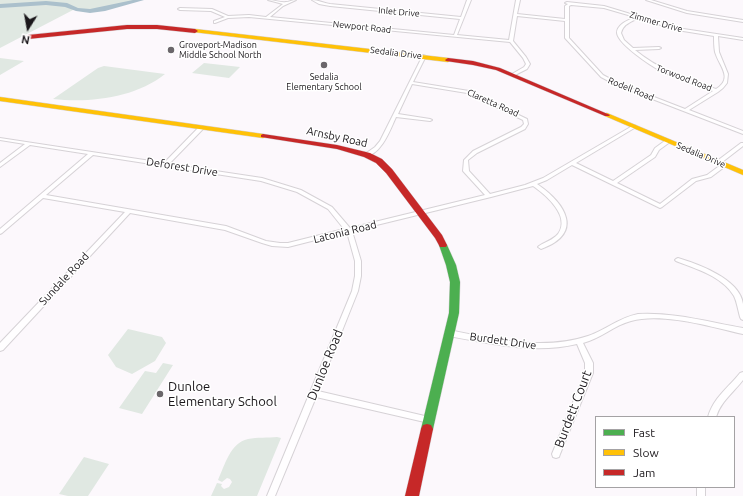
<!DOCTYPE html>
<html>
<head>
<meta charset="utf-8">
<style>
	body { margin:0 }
	#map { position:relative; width:743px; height:496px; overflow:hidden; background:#fcf8fc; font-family:Ubuntu,sans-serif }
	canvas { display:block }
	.legend { position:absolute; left:595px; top:416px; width:140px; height:72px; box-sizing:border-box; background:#fff; border:1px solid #a4a2a4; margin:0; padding:5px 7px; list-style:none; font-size:12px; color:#1b171b }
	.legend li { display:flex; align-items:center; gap:8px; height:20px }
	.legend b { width:20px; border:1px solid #a4a2a4 }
	.north { position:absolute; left:8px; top:8px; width:40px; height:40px; -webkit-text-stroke:3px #fff; paint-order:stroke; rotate:191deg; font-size:11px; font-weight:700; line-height:16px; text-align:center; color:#1b171b }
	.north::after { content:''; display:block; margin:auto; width:14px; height:18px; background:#1b171b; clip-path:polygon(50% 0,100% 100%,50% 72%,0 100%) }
</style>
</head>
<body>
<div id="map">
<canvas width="743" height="496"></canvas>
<ul class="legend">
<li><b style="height:5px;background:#4caf50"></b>Fast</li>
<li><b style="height:5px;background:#ffc107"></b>Slow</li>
<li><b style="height:5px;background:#c62828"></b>Jam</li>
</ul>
<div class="north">N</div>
</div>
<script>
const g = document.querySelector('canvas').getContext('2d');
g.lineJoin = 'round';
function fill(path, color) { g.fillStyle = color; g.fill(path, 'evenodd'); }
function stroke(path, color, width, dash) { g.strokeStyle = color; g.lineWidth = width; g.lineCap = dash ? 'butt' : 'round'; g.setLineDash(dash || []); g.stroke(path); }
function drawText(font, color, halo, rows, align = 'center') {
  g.font = font + ' Ubuntu,sans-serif'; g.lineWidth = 3; g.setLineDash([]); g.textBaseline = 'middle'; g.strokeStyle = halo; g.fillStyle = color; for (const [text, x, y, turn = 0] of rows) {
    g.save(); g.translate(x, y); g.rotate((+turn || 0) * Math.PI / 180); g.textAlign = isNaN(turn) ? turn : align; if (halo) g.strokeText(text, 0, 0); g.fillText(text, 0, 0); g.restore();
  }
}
fill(new Path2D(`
	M0,0H136L87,11L73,10L0,48Z
	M0,58L24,61L0,75Z
	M204,63L240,67L229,78L192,73Z
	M104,66L165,74C135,98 90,103 53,99L98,68Z
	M128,329L162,337L166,343L155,361L132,374L116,367L108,355Z
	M163,363L173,365L142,414L119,408L145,371L156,373Z
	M277,437L281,438L257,496H211L217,483L222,484L221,486L224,489L229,487L232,482L230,479L227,478L222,482L218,480C225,465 230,443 248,439C257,437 268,438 277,437Z
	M84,457L109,464L88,496H68L59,494Z`), '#e0e8e2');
fill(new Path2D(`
	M133,0H144L105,11L90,13L76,11L65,7L46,5L0,8V4L46,1L67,3L78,8L90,9Z`), '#abc0cc');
const street = new Path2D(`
	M268,0C274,0 281,3 286,2C289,2 292,0 296,0L283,6L270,17L454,35L460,19L330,6L319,4L312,0C318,0 324,3 330,4L461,17L467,0H471L457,35L509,40L516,0H520L517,14L565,19V6L568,4L565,3L567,2L604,6L677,28L743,38V40L718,36L719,52L728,74L727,83L723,88L718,92L689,110L743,131V134L616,85L601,77L565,38V21L517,16L513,41L526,57L530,64L527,69L513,76L511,75L512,74L524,67L526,64L523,58L510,42L249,17L228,18L215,23H214V21L225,17L211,11L180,10L178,9L180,8L212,9L228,16L249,15L266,17L283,4ZM571,5L604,8L635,17C629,20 617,24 617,33C618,44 651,66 661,71C678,79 695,85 713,91L685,109L618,83L603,75L569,38V6ZM638,18L677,30L714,36C714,41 714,47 715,52C719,66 734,78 716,89C687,79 659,70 635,50L659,49L661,48L659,47L633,48L624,40L621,33C623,24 631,22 638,18Z
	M646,0H651L687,11L743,20V22L687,13Z
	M423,55L426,56L413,82L469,91L527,119L528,124L525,129L477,153L468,160L469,171L490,194L525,185L543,178L634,125L636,126V127L576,163L613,181L651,155L655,148L666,140H670V142L659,150L655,157L617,183L660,204L692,179L707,175L722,164H726L727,165L711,177L696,181L662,207L660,208L572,165L547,180L537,184C565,203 585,233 541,249L538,247L539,246C545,242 553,240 558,234C571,216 546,195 533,186L491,197L352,231L361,261V276L358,291L318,391L429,417L432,418L433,420L432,422L429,423L316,397L275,496H267L352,291L355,276V261L347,232L288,247L272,246L262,243L225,230L130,213L3,350L0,351V343L125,212L43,198L2,233L0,234V229L88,154L30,145L0,167V163L25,144L0,140V138L164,163L199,127H203V129L169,164L262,178L301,190L332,207L350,228L485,195L463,171L464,160L473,151L521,127L524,124L523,120L467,93L412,84L398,114L430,119L432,120L430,121L396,117C391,128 381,156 365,156V154L375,147L380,141ZM93,155L261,181L297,192L328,209L344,229L288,243H280L266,241L226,226L46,195Z
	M741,143H743V146L721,163H717V161Z
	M678,258C698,264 740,279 743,304C743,309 743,314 743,320L741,319L740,317C738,310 737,302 734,296C722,276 696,269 676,261L675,260L676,259Z
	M638,314C674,312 708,322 743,328V334C712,327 662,312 631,321C614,325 602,338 583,343L593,363V373L560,454L559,457L556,458L553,457L552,454L585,373V363L577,344C535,354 491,344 449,336L447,335L446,333L447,331L449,330C494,339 543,351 588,336C606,330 618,318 638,314Z
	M743,372V380C733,393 721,401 716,417H708C714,397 728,388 740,373Z
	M697,487H705V496H697Z`);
const fast = new Path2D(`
	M443,242L447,245L456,265L460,282L459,313L433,429L431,433L427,434L423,433L421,429L449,313L450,282L446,265L439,245Z`);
const slow = new Path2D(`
	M195,29L448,58L451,60L448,62L193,32V30Z
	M0,97L263,134L267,136L263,138L0,101Z
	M607,113L743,170V175L605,116L604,115Z`);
const jam = new Path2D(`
	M127,25H157L195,29L198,31L195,33L157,29H127L28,39L25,37L28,35Z
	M448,58L473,61L500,68L610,115L609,116H605L496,70L473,65L446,61L445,60Z
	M263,134L337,145L370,153L382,159L392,169L442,235L447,245L446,247H440L435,238L386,173L376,163L364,157L337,149L261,137V135Z
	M427,424L431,425L433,429L419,496H405L421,429L423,425Z`);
stroke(street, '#d6d2d6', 2);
stroke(fast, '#d6d2d6', 1);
stroke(slow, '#d6d2d6', 1);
stroke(jam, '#d6d2d6', 1);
fill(street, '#fffeff');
fill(fast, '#4caf50');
fill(slow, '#ffc107');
fill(jam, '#c62828');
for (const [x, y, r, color] of [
	[171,50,4,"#6a666a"],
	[324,65,4,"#6a666a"],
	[160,394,4,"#6a666a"]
]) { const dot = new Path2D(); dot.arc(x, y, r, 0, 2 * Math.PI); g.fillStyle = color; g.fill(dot); stroke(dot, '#fff', 1.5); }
drawText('9px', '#1b171b', '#fff', [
	["Inlet Drive",399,12,5],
	["Zimmer Drive",656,22,16],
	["Newport Road",362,27,6],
	["Sedalia Drive",396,53,7],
	["Torwood Road",684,78,21],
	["Rodell Road",631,89,22],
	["Claretta Road",493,103,24],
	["Sedalia Drive",701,155,23]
]);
drawText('9px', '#1b171b', '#fff', [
	["Groveport-Madison",179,45],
	["Middle School North",179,55],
	["Sedalia",324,77,"center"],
	["Elementary School",324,87,"center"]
], 'left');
drawText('11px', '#1b171b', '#fff', [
	["Arnsby Road",337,137,12],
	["Deforest Drive",182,167,9],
	["Latonia Road",345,232,-14],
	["Sundale Road",64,279,-47],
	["Burdett Drive",503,341,8]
]);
drawText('13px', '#1b171b', '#fff', [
	["Dunloe Road",325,365,-68],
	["Burdett Court",573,409,-69]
]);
drawText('13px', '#1b171b', '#fff', [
	["Dunloe",168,387],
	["Elementary School",168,402]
], 'left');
</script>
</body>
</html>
